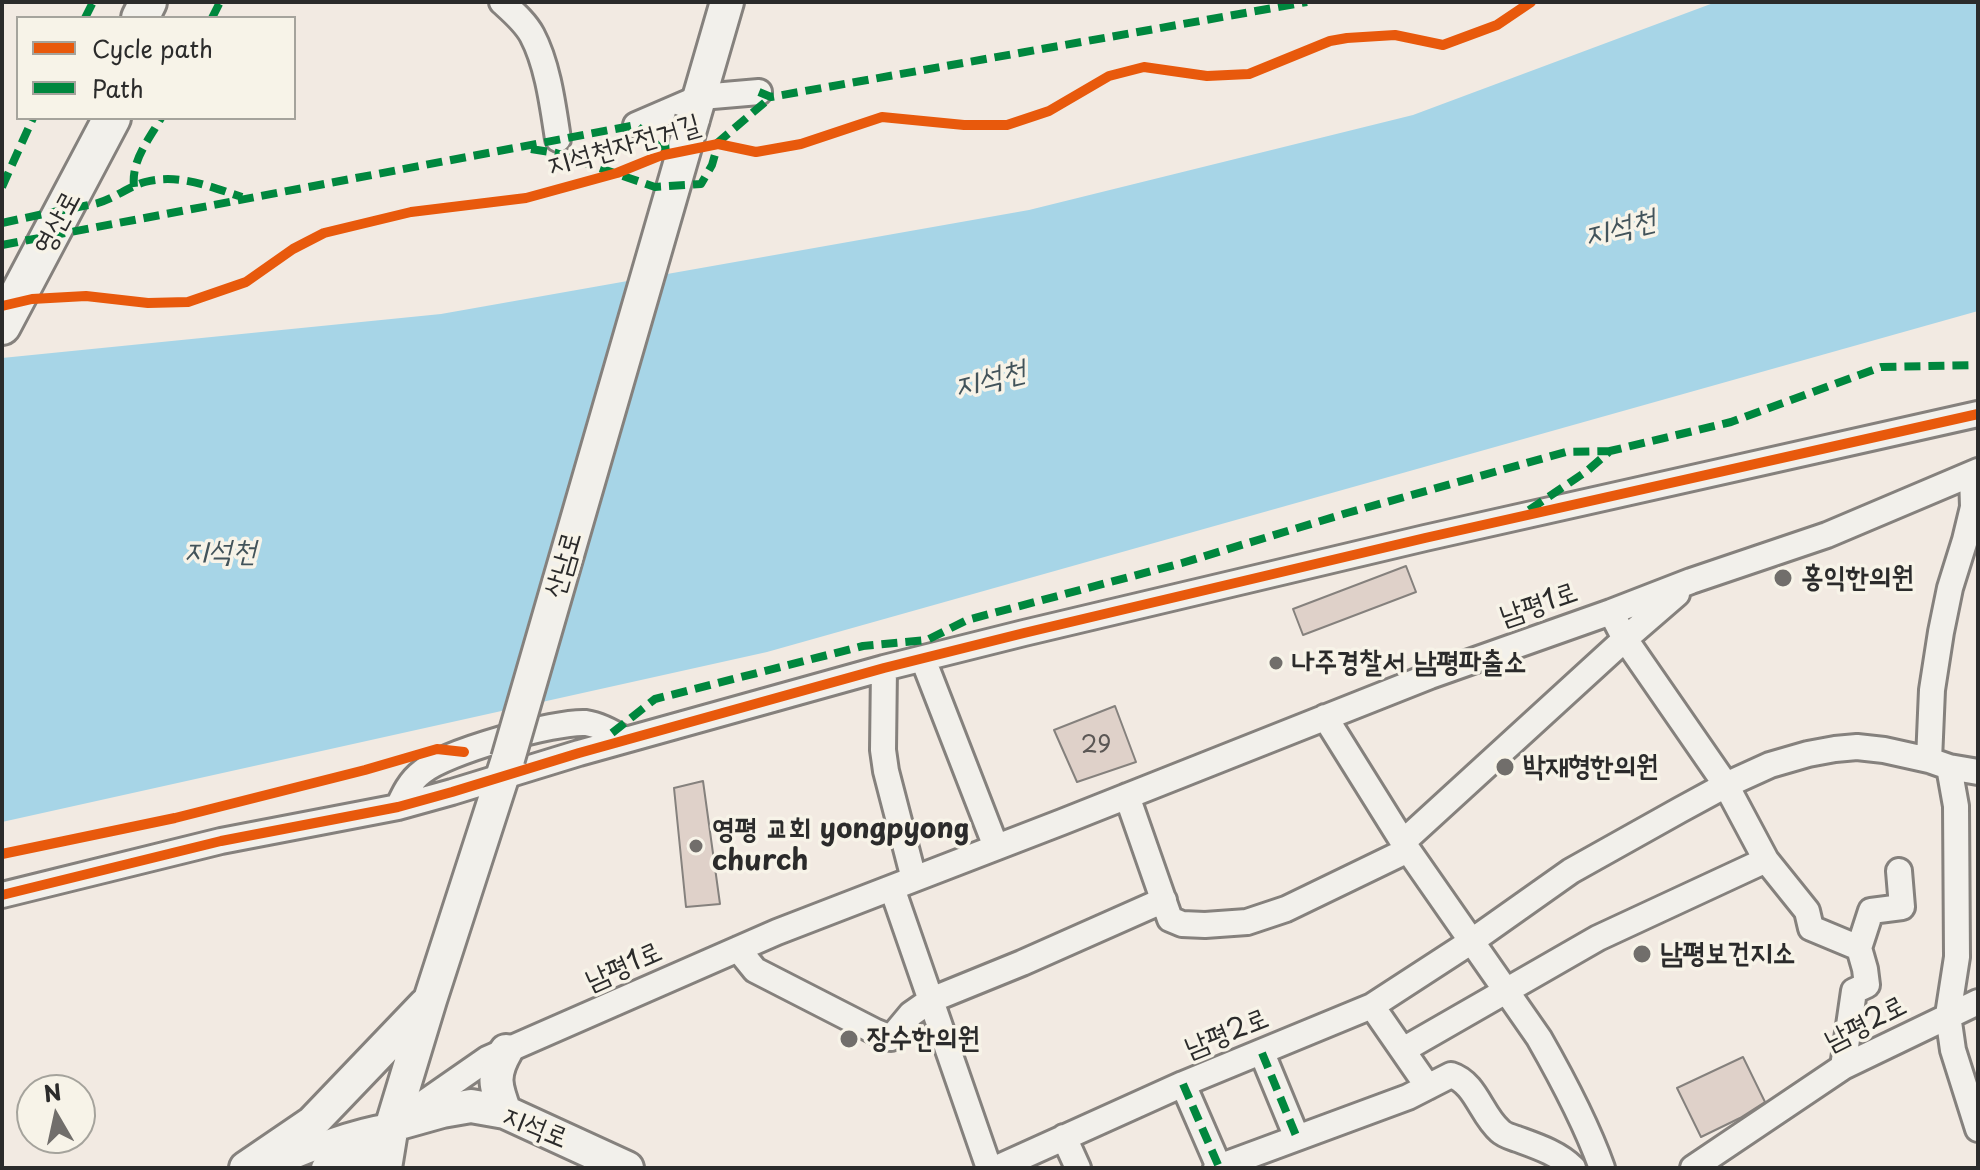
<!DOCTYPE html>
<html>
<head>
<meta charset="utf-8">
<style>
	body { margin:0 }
	#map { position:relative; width:1980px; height:1170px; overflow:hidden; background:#f2eae2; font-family:"Playpen Sans",sans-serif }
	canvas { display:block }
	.frame { position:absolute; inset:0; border:4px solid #2b2b2b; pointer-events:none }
	.legend { position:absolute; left:16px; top:16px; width:280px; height:104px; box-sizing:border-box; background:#f7f3e8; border:2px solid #a5a39c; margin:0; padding:10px 14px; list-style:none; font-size:24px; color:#2b2b2b }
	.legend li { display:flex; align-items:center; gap:16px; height:40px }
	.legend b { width:40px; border:2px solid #a5a39c }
	.north { position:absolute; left:16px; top:1074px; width:80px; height:80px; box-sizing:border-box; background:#f7f3e8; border:2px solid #a5a39c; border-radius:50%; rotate:351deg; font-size:22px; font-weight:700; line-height:32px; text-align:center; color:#2b2b2b }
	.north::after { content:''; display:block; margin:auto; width:28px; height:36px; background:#716e6b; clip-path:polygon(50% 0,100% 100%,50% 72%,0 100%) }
</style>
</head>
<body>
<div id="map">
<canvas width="1980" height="1170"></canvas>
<div class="frame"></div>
<ul class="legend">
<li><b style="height:10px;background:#e8590c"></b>Cycle path</li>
<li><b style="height:10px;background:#00873e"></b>Path</li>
</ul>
<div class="north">N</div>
</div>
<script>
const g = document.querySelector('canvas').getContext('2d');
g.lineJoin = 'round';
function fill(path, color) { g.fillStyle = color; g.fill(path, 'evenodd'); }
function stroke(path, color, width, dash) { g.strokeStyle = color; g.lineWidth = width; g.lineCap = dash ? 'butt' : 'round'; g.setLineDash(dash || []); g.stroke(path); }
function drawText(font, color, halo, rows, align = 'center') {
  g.font = font + ' "Playpen Sans","Poor Story",sans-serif'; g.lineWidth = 7; g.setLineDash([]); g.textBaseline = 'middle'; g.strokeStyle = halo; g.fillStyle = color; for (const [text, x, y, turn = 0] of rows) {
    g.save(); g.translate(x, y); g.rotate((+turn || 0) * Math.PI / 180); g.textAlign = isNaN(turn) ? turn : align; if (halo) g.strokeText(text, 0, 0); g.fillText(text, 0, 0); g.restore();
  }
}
fill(new Path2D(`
	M1716,2H1978V311L767,652L2,822V358L441,314L1029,210L1413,115Z`), '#a7d5e7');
const building = new Path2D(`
	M1406,566L1416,592L1303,635L1293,609Z
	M1115,706L1136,762L1077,782L1054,730Z
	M703,781L720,904L686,907L674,788Z
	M1743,1057L1765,1102L1740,1118L1701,1137L1677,1088Z`);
fill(building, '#dfd1c9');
stroke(building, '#85817d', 2);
const minor = new Path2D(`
	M502,2C513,12 525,22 532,35C548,65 553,107 558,139
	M636,125L701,97L759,92
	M923,659L996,847
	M884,668L883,750L886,771L914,879
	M1325,717L1408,850L1539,1038C1563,1080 1586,1123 1602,1168
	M1929,760L1932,690L1941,632L1950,588L1965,540L1973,507L1972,474
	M1949,767L1956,806L1957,957L1948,1015L1953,1050L1978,1129
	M1127,796L1170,919L1182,924L1205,925L1247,922L1286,909L1408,850
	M398,807C404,794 410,781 422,772C445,752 555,721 586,723C599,725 614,733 625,740
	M1403,842L1625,639L1677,594
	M1766,860L1807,911L1811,928L1859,948L1865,969L1867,985L1854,991L1843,1067
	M892,888L989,1168
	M2,895L221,841L398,807L452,792L579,753L884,668L1024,633L1425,538L1978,414
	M1859,948L1871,911L1902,907L1899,871
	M738,949L755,970L876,1032L891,1038L911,1014L931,1000L1022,963L1164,900
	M1372,1006L1428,1087
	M1403,1050L1598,938L1766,860L1726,785L1625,639L1611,612
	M1262,1053L1297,1138
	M1183,1084L1219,1167
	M1064,1137L1078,1168
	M265,1168C306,1151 346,1133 390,1126
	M324,1168L364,1150L392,1125L487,1059L777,932L1062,822L1430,676L1611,612L1691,581L1827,535L1978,471
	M997,1168L1183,1084L1372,1006L1472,941L1571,871L1680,810L1726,785L1770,765L1808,754L1835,749L1857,747L1884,750L1929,760L1949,767L1978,772
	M1216,1168L1408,1097L1451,1075C1476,1083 1481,1115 1500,1131C1504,1135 1511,1137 1517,1139C1536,1146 1558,1153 1573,1168
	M1693,1168L1843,1067L1978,1002`);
const major = new Path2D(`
	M693,119L727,2
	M505,1112C495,1086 492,1075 506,1051
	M392,1125L430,1000L508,759
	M392,1125L442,1111L471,1106L505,1112L627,1168
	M246,1168L312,1123L425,1005
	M370,1168L392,1125L385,1168`);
const highway = new Path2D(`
	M140,18L148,2
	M2,326L112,118`);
stroke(minor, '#85817d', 30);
stroke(major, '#85817d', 38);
stroke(highway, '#85817d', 42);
stroke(minor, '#f2f0eb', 24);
stroke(major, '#f2f0eb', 32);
stroke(highway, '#f2f0eb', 36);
const majorBridge = new Path2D(`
	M508,759L693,119`);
stroke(majorBridge, '#85817d', 38, []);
stroke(majorBridge, '#f2f0eb', 32);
stroke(new Path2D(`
	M85,18L93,2
	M212,18L220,2
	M759,92L771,97L1307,2
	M716,144L771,97
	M531,149L556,153L655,187L701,184L712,165L718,144
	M2,187L33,118
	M134,187C131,160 149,140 161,118
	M2,223C33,216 63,210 94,204C113,200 127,187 145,182C179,173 211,187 242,197
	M2,245L636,125L660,148L672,147
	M1529,510L1587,471L1610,451L1731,422L1881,367L1978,365
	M612,733L655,699L863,646L927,640L967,620L1182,563L1347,513L1566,452L1610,451
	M1262,1053L1297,1138
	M1183,1084L1219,1167`), '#00873e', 8, [16, 8]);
stroke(new Path2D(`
	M2,306L32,299L86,296L148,303L188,302L246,282L293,249L324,233L411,212L526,198L617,173L659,156L718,144L756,152L801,144L882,117L964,125H1007L1049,111L1109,76L1144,67L1207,76L1249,74L1330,41L1347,38L1395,35L1443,45L1497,25L1531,2
	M2,854L175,818L365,770L437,749L464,752
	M2,895L221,841L398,807L452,792L579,753L884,668L1024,633L1425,538L1978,414`), '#e8590c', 10);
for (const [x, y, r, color] of [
	[1783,578,10,"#716e6b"],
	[1276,663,8,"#716e6b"],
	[1505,767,10,"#716e6b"],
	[696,846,8,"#716e6b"],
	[1642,954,10,"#716e6b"],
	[849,1039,10,"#716e6b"]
]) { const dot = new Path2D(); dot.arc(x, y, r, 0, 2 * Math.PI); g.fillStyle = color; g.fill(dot); stroke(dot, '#f7f3e8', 3); }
drawText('24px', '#5b5755', null, [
	["29",1096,746]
]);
drawText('28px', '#2b2b2b', '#f7f3e8', [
	["지석천자전거길",624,146,-16],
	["영산로",58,223,-62],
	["산남로",564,565,-74],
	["남평1로",1539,605,-19],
	["남평1로",624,967,-24],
	["남평2로",1866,1024,-27],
	["남평2로",1227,1034,-22],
	["지석로",535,1128,22]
]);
drawText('bold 28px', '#2b2b2b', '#f7f3e8', [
	["홍익한의원",1801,578],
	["나주경찰서 남평파출소",1292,663],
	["박재형한의원",1523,767],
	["영평 교회 yongpyong",712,830],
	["church",712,862],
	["남평보건지소",1660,954],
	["장수한의원",867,1039]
], 'left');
drawText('italic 30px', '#42535a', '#f7f3e8', [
	["지석천",1620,229,-14],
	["지석천",990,380,-14],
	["지석천",220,553]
]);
</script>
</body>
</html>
